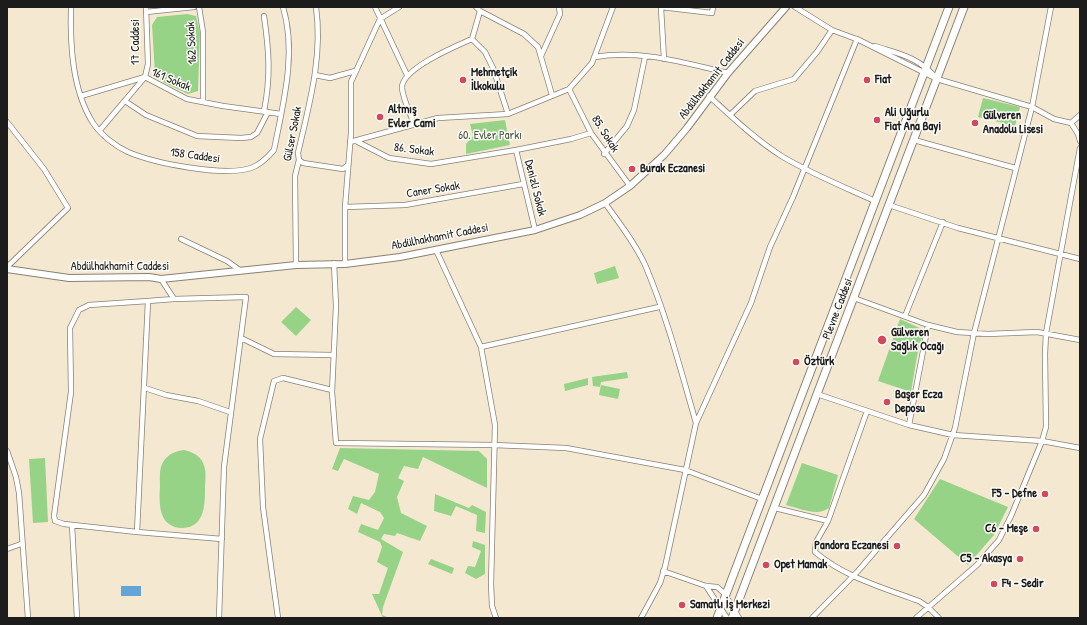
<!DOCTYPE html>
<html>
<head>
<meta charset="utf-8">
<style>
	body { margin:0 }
	#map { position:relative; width:1087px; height:625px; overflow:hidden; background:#f4e8d0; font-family:"Patrick Hand",sans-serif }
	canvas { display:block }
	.frame { position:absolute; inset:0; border:8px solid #1c1c1c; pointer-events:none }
</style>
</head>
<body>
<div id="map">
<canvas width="1087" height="625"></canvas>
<div class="frame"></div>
</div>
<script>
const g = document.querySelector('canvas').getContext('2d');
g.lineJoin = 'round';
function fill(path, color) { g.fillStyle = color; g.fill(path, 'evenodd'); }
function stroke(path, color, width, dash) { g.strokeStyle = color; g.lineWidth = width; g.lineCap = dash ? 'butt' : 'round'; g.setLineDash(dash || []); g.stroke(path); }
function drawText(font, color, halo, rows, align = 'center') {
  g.font = font + ' "Patrick Hand",sans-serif'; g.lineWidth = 3; g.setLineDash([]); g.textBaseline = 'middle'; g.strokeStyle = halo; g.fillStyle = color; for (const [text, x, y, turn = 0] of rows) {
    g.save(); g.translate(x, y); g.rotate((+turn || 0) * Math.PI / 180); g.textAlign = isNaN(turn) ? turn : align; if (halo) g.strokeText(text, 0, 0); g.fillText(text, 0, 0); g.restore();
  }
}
fill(new Path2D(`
	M187,14L196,16L200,33L198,91L188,94L165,83L155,74L152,25L157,17Z
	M983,98L1020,107L1015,126L978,117Z
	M505,120L510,145L466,154V144L473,136L470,124Z
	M615,266L619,278L597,284L594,273Z
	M296,307L311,320L296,336L281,322Z
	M900,319L924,330L917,356L911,392L878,381Z
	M627,372L628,378L601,382L600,387L593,386L592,377Z
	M588,378V385L565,391L564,384Z
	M601,385L620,389L618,399L599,395Z
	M340,448L479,451L487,459V488L423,457L418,469L404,466L398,478L404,481L397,497L401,513L427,526L420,541L397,533L395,536L384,534L381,539L403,552L383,607L382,615L390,618H383L372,594H379L388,568L377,562L382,547L380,542L358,532L361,524L378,530L384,518L380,512L361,503L357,514L348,509L353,496L369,500L375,492L379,474L344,459L338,471L332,469Z
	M184,450C192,452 200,455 203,463C207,471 205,480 205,488C205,504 205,527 183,528C158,528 159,503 160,486C160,478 159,469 163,462C168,454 175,451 184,450Z
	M45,458L48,522L33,523L29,459Z
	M802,463L838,475L829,508C817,517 799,508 786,505Z
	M940,479L1008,507L994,535L968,565L914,519Z
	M435,494L469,508L472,505L486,512L485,533L476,531L477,515L456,506L451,516L434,511Z
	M473,541L485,545V574L476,579L465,573L468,566L475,567L481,551L472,547Z
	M431,559L454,568L452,574L428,564Z`), '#97d387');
fill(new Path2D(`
	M121,586H141V596H121Z`), '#63a5d7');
const minor = new Path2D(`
	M71,7C70,44 72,90 93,123C101,135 115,146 128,152C154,163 223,177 251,168C260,165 268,157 274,150C283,104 297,53 283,7
	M199,7L203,32V102
	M375,7L407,75
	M476,7L480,11L472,39L485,52L493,68L508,114
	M661,7L712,13L713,7
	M795,7L832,30L859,40
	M1051,7L1032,107L1054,119L1071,123L1078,134L1080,141
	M661,8L664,59
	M480,11L524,34L538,47L552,95
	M146,12L194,7
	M875,46C899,54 919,57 936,78
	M541,56L560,14L559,7
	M595,57C639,49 685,63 728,73
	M315,75L330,78L355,71
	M145,77L187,99L223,106L281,114
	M569,89L591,133L630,186
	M81,96L145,77
	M709,96C733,118 756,140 783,157C812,174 844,187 875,201
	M125,101L146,115L197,136L241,138L251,137L257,133L268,112
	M264,111C271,76 269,51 264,16
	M730,115L755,91L794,79L817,52L832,30
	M7,122L44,169L68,208L7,267
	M1071,123L1080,115
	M414,124C410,113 403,99 402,88C401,69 456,46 472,39
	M100,130L145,77L148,64L146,7
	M914,140L1015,168
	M356,141L389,158L431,164L516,150L571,139L591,133
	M350,142L438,118L508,114L569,89L592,63L613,7
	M516,150L535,230
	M604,154L627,126L634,110L645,57
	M299,160L303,163L343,169L348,165
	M605,203C619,223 636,244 646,267C667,317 681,371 696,423
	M889,205L958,228L1080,259
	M345,207L405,205L523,184
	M181,239L227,261L241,271
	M436,250L481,347L495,425L491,584L492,606L496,618
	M334,263L336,306L332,392L336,443L494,445L566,448L685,470L762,499
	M345,264V207L351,133V82L380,19L399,7
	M296,265L295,176L299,160L298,153C309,105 323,57 316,7
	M161,279L174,299L246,297L224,467L219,618
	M854,298L928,325L957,332L988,334L1037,332L1080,340
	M174,299L148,301L137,532L222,539
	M905,316L943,222
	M241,338L274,354L333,355
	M481,347L659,307
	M145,388L166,395L198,401L230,412
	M817,394L909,425L953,435L1042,441L1080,448
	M867,411L828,521L816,542L815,552C844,577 884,588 919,601L928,607L939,618
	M909,425L928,325
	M7,451L16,477L19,493L28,618
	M775,508L828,521
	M72,525L77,618
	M137,532L64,524L55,521L54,516L71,392L70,328L79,310L89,305L148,301
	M7,549L21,544
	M663,571L706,586L717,587L724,593L739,618
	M706,586L727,618
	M278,618L263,507L260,439L274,381L283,378L332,390
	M641,618L660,583L665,567L696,423L751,303L770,247L793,197L857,39
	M812,618L858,571L924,495L944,459L955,428L974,333L1032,107L937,79L857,39
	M916,618L977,565L999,540L1011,516L1042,441L1046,427L1045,354L1046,333L1080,148`);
const secondary = new Path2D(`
	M7,269L69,278L149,277L161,279L296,265L345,264L400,257L535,230L580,215L605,203L630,186L664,155L687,128L728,73L786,7`);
const primary = new Path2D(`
	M717,618L949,7
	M732,618L964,7`);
stroke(minor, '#888276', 6);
stroke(secondary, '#888276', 8);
stroke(primary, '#888276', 9);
stroke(minor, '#fff', 4.5);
stroke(secondary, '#fff', 6);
stroke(primary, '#fff', 7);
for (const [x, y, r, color] of [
	[463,80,4,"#d1495b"],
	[867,80,4,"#d1495b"],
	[380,117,4,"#d1495b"],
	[877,120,4,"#d1495b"],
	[975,123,4,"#d1495b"],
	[632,169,4,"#d1495b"],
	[882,340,5,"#d1495b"],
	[796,362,4,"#d1495b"],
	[887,402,4,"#d1495b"],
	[1045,494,4,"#d1495b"],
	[1036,529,4,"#d1495b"],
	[897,546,4,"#d1495b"],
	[1020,559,4,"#d1495b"],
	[766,565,4,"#d1495b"],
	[994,584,4,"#d1495b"],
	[682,605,4,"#d1495b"]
]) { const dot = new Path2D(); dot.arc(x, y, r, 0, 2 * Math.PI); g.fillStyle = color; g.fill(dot); stroke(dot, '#fdfcf7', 1.5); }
drawText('12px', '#1c1c1c', '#fdfcf7', [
	["17 Caddesi",136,42,-90],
	["162 Sokak",192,43,-93],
	["Abdülhakhamit Caddesi",712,79,-52],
	["161 Sokak",171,80,23],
	["Gülser Sokak",293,134,-79],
	["85. Sokak",605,134,58],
	["86. Sokak",414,150,7],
	["158 Caddesi",195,156,8],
	["Denizli Sokak",535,188,76],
	["Caner Sokak",433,190,-9],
	["Abdülhakhamit Caddesi",440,237,-11],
	["Abdülhakhamit Caddesi",120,267],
	["Plevne Caddesi",838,309,-69]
]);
drawText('bold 12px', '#1c1c1c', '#fdfcf7', [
	["Mehmetçik",471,73],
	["İlkokulu",471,87],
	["Fiat",875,80],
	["Altmış",388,110],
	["Evler Cami",388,124],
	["Ali Uğurlu",885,113],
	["Fiat Ana Bayi",885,127],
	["Gülveren",983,116],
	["Anadolu Lisesi",983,130],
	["Burak Eczanesi",640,169],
	["Gülveren",891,333],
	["Sağlık Ocağı",891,347],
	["Öztürk",804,362],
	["Başer Ecza",895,395],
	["Deposu",895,409],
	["F5 - Defne",1037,494,"right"],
	["C6 - Meşe",1028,529,"right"],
	["Pandora Eczanesi",889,546,"right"],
	["C5 - Akasya",1012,559,"right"],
	["Opet Mamak",774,565],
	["F4 - Sedir",1002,584],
	["Samatlı İş Merkezi",690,605]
], 'left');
drawText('12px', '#475c41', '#fdfcf7', [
	["60. Evler Parkı",490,136]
]);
</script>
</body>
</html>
